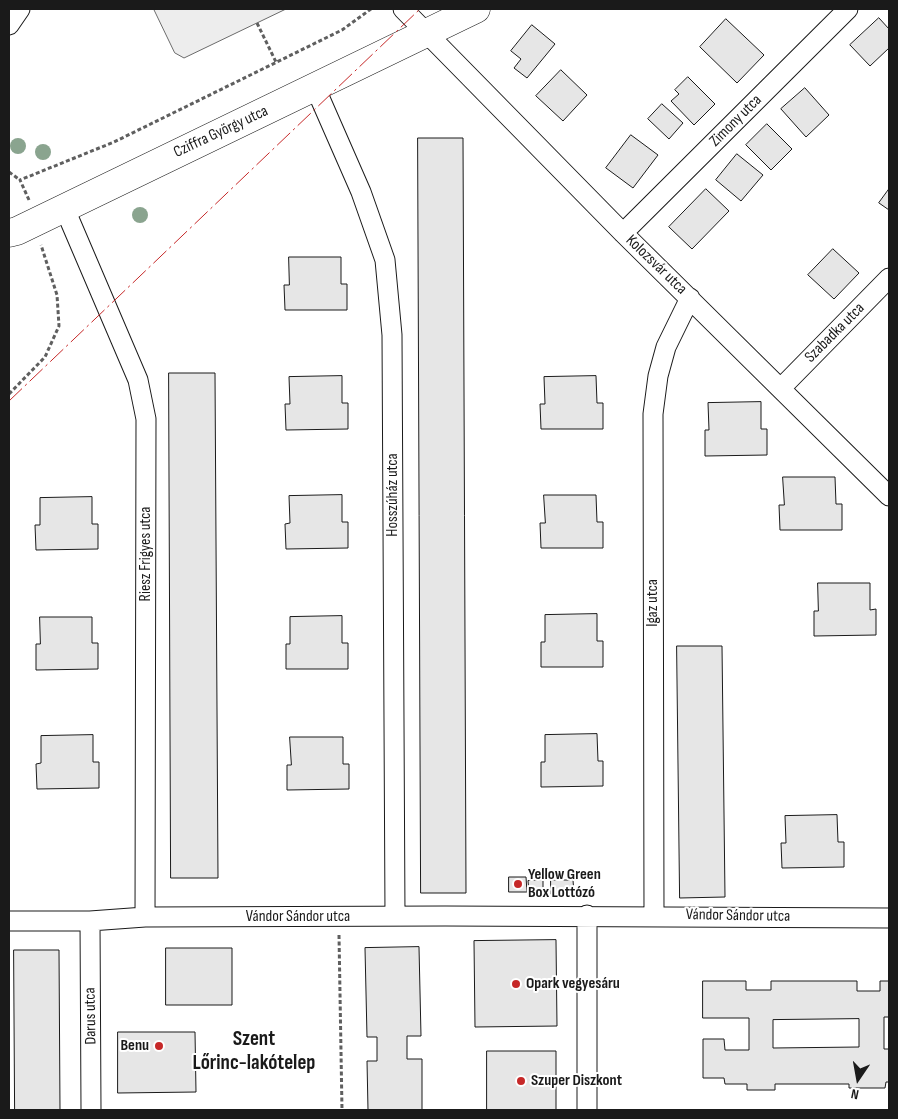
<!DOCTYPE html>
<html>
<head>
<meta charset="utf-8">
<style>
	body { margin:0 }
	#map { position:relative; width:898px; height:1119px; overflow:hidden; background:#fff; font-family:"Sofia Sans Condensed",sans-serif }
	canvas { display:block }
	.frame { position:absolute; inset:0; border:10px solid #1a1a1a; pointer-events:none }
	.north { position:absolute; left:833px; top:1054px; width:50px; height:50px; -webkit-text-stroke:4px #fff; paint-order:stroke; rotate:192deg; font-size:14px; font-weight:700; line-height:20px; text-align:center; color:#1a1a1a }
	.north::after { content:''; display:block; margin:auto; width:18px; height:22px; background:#1a1a1a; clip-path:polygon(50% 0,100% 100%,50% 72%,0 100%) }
</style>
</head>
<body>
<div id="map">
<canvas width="898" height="1119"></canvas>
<div class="frame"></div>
<div class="north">N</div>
</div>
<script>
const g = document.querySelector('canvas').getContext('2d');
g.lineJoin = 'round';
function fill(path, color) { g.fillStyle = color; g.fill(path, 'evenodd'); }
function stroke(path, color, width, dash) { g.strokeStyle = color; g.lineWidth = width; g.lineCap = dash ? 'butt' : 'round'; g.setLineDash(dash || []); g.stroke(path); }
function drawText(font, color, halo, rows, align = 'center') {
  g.font = font + ' "Sofia Sans Condensed",sans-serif'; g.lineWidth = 4; g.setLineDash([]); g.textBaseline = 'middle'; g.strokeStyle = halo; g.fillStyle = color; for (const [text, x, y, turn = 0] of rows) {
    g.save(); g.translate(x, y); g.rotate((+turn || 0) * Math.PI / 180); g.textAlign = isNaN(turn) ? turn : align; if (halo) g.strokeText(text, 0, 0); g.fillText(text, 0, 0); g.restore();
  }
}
const built = new Path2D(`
	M154,9H286L184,58L175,53Z`);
fill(built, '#ededed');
stroke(built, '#6a6a6a', 1);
const building = new Path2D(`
	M879,18L889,29V48L870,66L850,45Z
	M726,19L764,55L737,83L700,47Z
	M532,25L555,44L527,78L514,68L521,59L511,51Z
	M561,70L587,95L563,121L536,96Z
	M688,77L715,104L694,125L671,101L679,94L675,90Z
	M805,88L829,115L806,137L781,109Z
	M662,104L683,123L669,139L648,119Z
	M767,124L792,149L771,170L746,145Z
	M631,135L658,155L633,188L606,168Z
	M418,138H463L466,893H421Z
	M737,154L763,175L741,201L716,180Z
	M706,189L729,211L692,249L669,227Z
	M889,189V210L879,203Z
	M833,249L859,273L834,299L808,275Z
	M289,257H341V284H347V310H285L284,285H289Z
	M169,373H215L218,878H171Z
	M342,376V403H348V429L286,430L285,404H290L289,377Z
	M596,376L597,403H603V429H541L540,404H545L544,377Z
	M761,402V429H767V455L705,456V430H709L708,403Z
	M783,477H835L836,504H842V530H780L779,505H784Z
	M342,495V522H348V548L286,549L285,524L290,523L289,496Z
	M544,495H596L597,522H603V548H541L540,523H545Z
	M92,497V524H98V549L36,550L35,525H40V498Z
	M818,583H870V610L876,609V635L814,636V611H818Z
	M597,614V641H603V667H541V642H545V615Z
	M342,616V643H348V669H286V644H290V617Z
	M40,617H92V643H98V669L36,670V644H40Z
	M677,646H722L725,897L680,898Z
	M597,734L598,761H603V786L541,787V762H545V735Z
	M93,735V762H99V788L37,789L36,764L41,763V736Z
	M290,737H343V764H349V789L287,790V765H291Z
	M837,815L838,842H844V867L782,868L781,843H786L785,816Z
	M509,877H526L527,892H509Z
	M543,880V891L529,892L528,881Z
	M551,880H573L574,894H551Z
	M556,940L557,1026L475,1027L474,941Z
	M419,947L421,1036H407V1059H422V1110H368L367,1061H377V1037H367L365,948Z
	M166,948H232V1005H166Z
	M14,950H59L60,1110H15Z
	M703,981H746V990H771V981H857V991H880V981H889V1017H884V1049H889V1082H886L885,1088H849V1084H775V1090H747V1084H725L724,1078H703V1039H724L725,1050H749V1018H703ZM859,1019V1047L773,1048V1020Z
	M118,1032H195L196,1092L118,1093Z
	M487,1051H556V1110H487Z`);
fill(building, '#e6e6e6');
stroke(building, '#1a1a1a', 1);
const minor = new Path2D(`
	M403,9L623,233L889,496
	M9,25L20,9
	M315,87L361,192L385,260L392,335L395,916
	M64,207L138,380L146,419L145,917
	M623,233L848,9
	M781,388L889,278
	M654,915L653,414L658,376L666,347L690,298
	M9,921H90L145,917L445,916L889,918
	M90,921L91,1110
	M587,1110V915`);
const secondary = new Path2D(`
	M9,233L17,231L476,9`);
stroke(minor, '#1a1a1a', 21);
stroke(secondary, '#1a1a1a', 29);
stroke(new Path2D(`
	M257,23L276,62
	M9,172L20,180
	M29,200L20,180L114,142L342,30L371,9
	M9,394L45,357L59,326L57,295L41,245
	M339,935L342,1110`), '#5f5f5f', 3, [4, 2.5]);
stroke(minor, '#fff', 19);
stroke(secondary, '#fff', 28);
stroke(new Path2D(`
	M9,401L420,9`), '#c62828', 1, [18, 4, 2.5, 4]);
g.fillStyle = '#8aa48f';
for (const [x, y] of [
	[18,146],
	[43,152],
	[140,215]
]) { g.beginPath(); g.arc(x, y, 8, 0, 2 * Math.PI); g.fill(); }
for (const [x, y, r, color] of [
	[518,884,5,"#c62828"],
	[516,984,5,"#c62828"],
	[159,1046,5,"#c62828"],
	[521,1081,5,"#c62828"]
]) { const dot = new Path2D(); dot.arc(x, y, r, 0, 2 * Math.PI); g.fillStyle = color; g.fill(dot); stroke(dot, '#fff', 2); }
drawText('16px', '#1a1a1a', '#fff', [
	["Zimony utca",736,121,-45],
	["Cziffra György utca",221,132,-25],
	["Kolozsvár utca",656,265,44],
	["Szabadka utca",835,333,-45],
	["Hosszúház utca",393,495,-90],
	["Riesz Frigyes utca",146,554,-90],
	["Igaz utca",653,603,-90],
	["Vándor Sándor utca",738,916,1],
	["Vándor Sándor utca",298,917],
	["Darus utca",91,1016,-91]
]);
drawText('bold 16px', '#1a1a1a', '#fff', [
	["Yellow Green",528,875],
	["Box Lottózó",528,893],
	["Opark vegyesáru",526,984],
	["Benu",149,1046,"right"],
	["Szuper Diszkont",531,1081]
], 'left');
drawText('bold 21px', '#1a1a1a', '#fff', [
	["Szent",254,1040],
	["Lőrinc-lakótelep",254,1064]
]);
</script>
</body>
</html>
